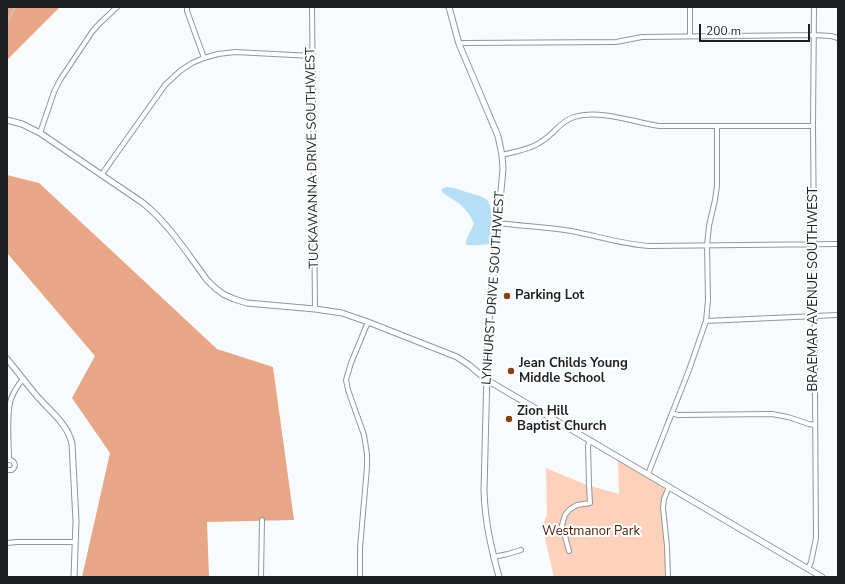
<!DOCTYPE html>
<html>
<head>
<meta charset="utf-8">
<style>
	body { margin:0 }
	#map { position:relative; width:845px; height:584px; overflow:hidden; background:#f7fbfe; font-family:"Nunito Sans",sans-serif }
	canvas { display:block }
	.frame { position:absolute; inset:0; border:8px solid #1b1f21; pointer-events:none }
	.scale { position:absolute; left:699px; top:24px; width:111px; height:18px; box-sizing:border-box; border:2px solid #1b1f21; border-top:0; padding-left:5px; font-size:12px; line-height:14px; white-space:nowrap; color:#1b1f21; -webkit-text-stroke:3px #fff; paint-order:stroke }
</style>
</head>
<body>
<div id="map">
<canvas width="845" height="584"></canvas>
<div class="frame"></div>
<div class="scale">200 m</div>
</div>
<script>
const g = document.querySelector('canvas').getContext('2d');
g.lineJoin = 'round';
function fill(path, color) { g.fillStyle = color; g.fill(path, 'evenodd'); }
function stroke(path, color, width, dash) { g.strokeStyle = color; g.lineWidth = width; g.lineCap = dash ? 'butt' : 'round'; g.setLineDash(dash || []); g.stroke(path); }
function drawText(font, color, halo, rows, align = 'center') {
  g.font = font + ' "Nunito Sans",sans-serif'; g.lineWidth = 4; g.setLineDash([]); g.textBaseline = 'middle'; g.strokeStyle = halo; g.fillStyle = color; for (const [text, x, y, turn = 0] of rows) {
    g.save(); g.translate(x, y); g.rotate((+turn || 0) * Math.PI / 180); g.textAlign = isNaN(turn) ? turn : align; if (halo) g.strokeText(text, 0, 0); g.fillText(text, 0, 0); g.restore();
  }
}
fill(new Path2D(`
	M618,460L664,488L668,577H554L542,526L547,515L546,468L587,485L619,494Z`), '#fed1bc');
fill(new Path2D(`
	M7,7H60L7,60Z
	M7,175L39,183L217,349L273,367L294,520L207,522L209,577H82L110,453L72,398L95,356L7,253Z`), '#e7a686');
fill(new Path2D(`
	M446,187C454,187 462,191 470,193C475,195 483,196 487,200C494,208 491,232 491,243L489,244L480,245H467L466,244C466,236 472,231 474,223L469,214L460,204L443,193L442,191V189Z`), '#b6dff6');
stroke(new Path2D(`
	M7,21C11,17 12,12 15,7`), '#b6dff6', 1);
const minor = new Path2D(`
	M187,7V11L204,58
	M312,7L315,309
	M690,7V36
	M459,44L464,43L616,42L642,37L814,35L831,36L838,38
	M40,133L54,92L60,80L92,32L99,24L117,7
	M502,155C517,151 533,149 545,139C555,132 561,121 574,117C600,109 633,122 659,126H813
	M102,174L165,85L180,71L192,63L204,58L218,54L235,52L312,56
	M498,223C522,226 547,227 571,231C598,236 621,244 649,246L838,244
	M706,321L838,315
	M672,413L678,415L772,414L788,417L809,424L815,425
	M9,460C9,442 6,414 11,399C14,391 18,385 23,379
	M7,470H12C17,466 15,459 7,460
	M648,474L689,370L706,321L708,300L707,245L709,226L715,200L717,186V127
	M7,543L17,542H75
	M569,551L562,525L565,515L569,510L577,505L590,503L589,485L588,446L590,440
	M493,557L508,554L521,550
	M808,569L811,562L816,538L814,244L813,126L814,7
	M261,577L262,520
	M360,577V548L367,467V454L364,435L348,390L346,380L351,363L368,322
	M668,577L667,546L663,508L664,499L669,487`);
const tertiary = new Path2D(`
	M449,7L459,44L498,136L502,155L503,169L488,331L484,491C485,522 491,547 499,577
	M7,120L22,124L40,133L143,203C169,224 187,253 207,280L214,287L223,294L234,299L247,303L315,309L342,313L368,322L457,357L469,365L487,380L822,577
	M7,359C17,371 26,383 36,395C49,410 68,424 72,444L76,521L74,577`);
stroke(minor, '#8d979c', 6);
stroke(tertiary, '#8d979c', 7);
stroke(minor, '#fff', 4);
stroke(tertiary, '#fff', 5);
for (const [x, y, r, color] of [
	[507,296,4,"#853f19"],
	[511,371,4,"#853f19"],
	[509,419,4,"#853f19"]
]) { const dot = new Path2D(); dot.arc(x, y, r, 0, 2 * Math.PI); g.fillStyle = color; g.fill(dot); stroke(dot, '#fff', 1.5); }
drawText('13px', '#1b1f21', '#fff', [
	["TUCKAWANNA DRIVE SOUTHWEST",313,158,-91],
	["LYNHURST DRIVE SOUTHWEST",494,288,-86],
	["BRAEMAR AVENUE SOUTHWEST",814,289,-90]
]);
drawText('bold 13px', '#1b1f21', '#fff', [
	["Parking Lot",515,296],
	["Jean Childs Young",519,364],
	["Middle School",519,379],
	["Zion Hill",517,412],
	["Baptist Church",517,427]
], 'left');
drawText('13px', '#4a2009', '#fff', [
	["Westmanor Park",591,532]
]);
</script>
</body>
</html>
